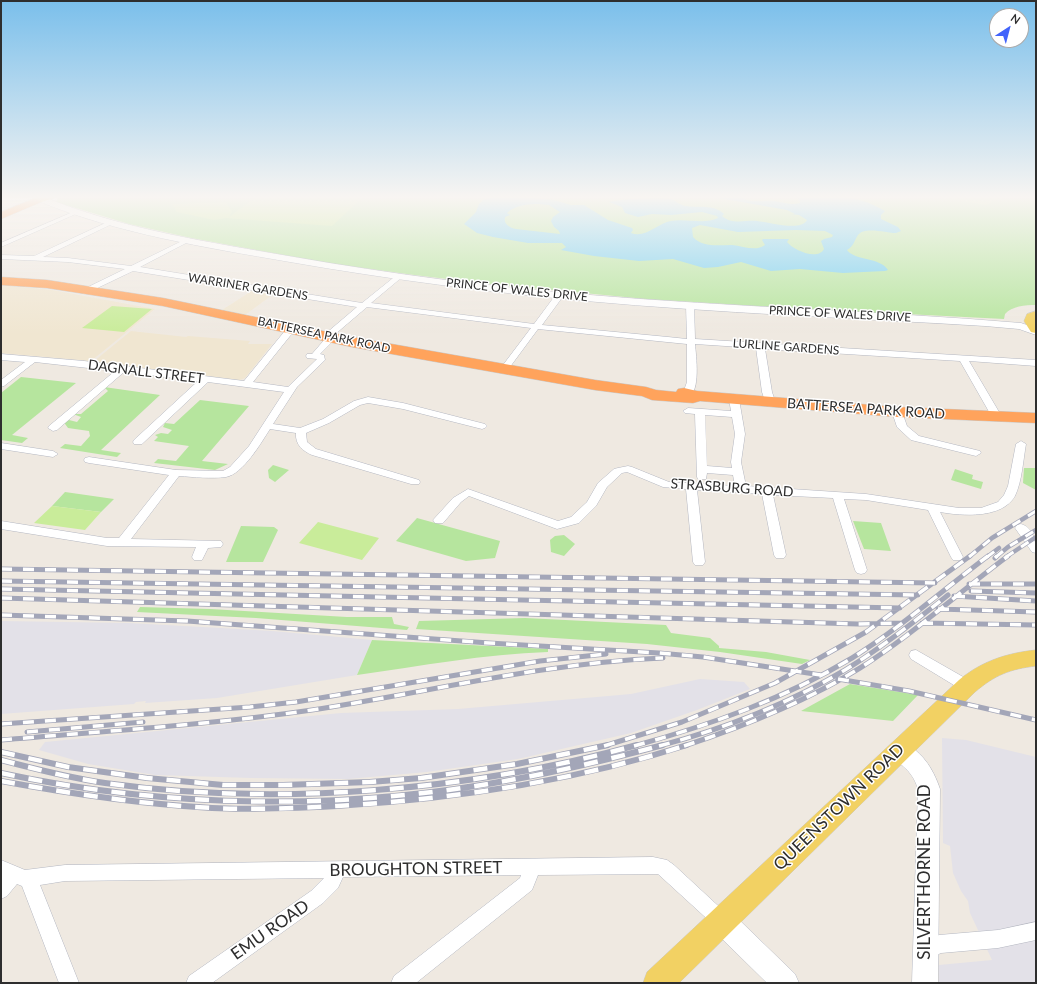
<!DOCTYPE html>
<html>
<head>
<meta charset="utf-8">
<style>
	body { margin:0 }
	#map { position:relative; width:1037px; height:984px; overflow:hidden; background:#efe9e1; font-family:Lato,sans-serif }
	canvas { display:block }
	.frame { position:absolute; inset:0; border:2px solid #2e2e2e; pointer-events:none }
	.north { position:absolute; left:989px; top:8px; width:40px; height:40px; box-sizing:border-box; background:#fff; border:1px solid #ababab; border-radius:50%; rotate:36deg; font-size:11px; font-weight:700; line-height:16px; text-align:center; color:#2e2e2e }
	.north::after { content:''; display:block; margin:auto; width:14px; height:18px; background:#4264fb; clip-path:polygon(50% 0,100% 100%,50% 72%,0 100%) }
</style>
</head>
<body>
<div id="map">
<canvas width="1037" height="984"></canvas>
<div class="frame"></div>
<div class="north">N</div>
</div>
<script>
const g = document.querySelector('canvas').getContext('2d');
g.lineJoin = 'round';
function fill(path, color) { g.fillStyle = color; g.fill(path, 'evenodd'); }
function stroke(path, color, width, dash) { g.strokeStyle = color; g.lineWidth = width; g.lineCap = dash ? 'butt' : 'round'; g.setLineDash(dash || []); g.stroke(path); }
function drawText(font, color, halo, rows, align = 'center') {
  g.font = font + ' Lato,sans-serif'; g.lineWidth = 3; g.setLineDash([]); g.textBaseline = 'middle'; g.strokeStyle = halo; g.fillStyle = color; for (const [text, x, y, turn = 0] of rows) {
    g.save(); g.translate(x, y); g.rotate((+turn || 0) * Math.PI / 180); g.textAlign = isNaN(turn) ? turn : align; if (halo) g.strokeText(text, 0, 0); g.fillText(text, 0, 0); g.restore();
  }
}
fill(new Path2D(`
	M1,621L128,623L221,628L272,631L372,640L357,675L217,698L145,703L146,701L136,702L134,704L1,714Z
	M700,679L744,682L750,689L697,710L631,733L518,759L427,772L348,779L251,778L155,775L88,764L39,750L45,742L341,713L458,709L631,694Z
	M942,738L966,740L1036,757V983H939V965L992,960L970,913L968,901L961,891L953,873L950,846L943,843Z`), '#e3e1e8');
fill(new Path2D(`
	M1,285L52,290L155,309L91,361L1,353Z
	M253,290L275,293L245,315L222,310Z
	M131,331L186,337L188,336L250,341L248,344H272L245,378L240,380L93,362Z`), '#f0e6d1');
fill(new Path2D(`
	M59,196H1036V305C1025,305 1012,306 1005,314L1004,319L906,314L916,316L646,299L489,284L414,275L327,263L191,238L129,224L56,202Z
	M21,377L76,383L12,435L28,438L22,443L1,440V393Z
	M104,387L160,395L101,450L121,453L117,457L60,448L65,444L81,446L90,436L89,431L68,428L63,421L69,420L77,422L81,417L73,414H81L108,391Z
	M200,400L249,406L202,461L228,464L215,470L154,463L158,459L176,461L189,446L154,441L158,437L155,435L161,433L168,434L172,430L163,427L165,423L174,424Z
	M273,465L289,470L275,482L269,478L268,470Z
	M1024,468H1036V490L1023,483Z
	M955,469L973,475L972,479L983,482L981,489L951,480Z
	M65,492L114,499L101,512L52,506Z
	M417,518L500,541L495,558L466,561L396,541Z
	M853,521L881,523L891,551L864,549Z
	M241,526L274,527L278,530L263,562H226Z
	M564,535L575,544L564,556L551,552L550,540L555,536Z
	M140,607L210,609L347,617H392L394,624L409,627L407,630L256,618L137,612Z
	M525,618L666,625L671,633L710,638L719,646V648L766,652L810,660L802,664L720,652L647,644L416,629L419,621Z
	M372,640L548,649V652C484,654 421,666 357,675Z
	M850,684L918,695L893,721L801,711Z`), '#b6e59e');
fill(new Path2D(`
	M257,196H341L363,197L332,226L226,218L214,220L177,212L172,204L226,202L232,212L229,217Z
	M931,196H1007L986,205Z
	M112,306L152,309L124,332L82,328Z
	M52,506L101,512L85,530L34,523Z
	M318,522L379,538L362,560L299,543Z`), '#c9ec9a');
fill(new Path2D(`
	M508,196L554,200L571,205H584L608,220L632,228L633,230L631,233C645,239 658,223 671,221C686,218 704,225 718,218L717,216L702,212L671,215L652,214L638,217L625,213L622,207L609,202C618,199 662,197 671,199C676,201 680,205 685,206C697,208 714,204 724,214L722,216C732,225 745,220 757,221C769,222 801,232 807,220L799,215L791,214H795L787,210L708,196H739C749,204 763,200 774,201C783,202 791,206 800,203V201L798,198L793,196C827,196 855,193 885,211L881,215V219L898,227L901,231L896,233C887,233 864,226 858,235C854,241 854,246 847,250C855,261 880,257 888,270L885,271L843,273L800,269L771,271L741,262L718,267L704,268L673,259L639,261L594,256L561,250L566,247L562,243H528L493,237L477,233L464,224L476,212L479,204L483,200L494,197ZM539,204L549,205L560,212L553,217L551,221L554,227L559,231L560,234L516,229C510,228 503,224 505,217L510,215L507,213C515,205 528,204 539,204ZM700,225L738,232L796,230L825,231L833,235L832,237L824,239L821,241L824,249C818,261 793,250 787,242L789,239H763L762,240L765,245C756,252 743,246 732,245C719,245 703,248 693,237L692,228Z`), '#75cff0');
const street = new Path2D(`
	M73,212L78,213L1,247V243Z
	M110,221L113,223L112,224L43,257L68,258L131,266L186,239L189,241L188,242L140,267L362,303L398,274L402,276L401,278L371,303L534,324L557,293H560L564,295L542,325L668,337L687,339L686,305L690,303L694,305L695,339L1036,360V366L969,361L1002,417L997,420L992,417L960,361L765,349L772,392L775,401L770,404L765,401L762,392L756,348L695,344C696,355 701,393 688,396L683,393L687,382V344L538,329L507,371L504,372L500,369L531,328L367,307L333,336L335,338L334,340L320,354L324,355L325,360L297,387L273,424L300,428L323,419L354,401L368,397L403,403L485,424L487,426L485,428L482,429L403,409L368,403L360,405L329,423L306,433L307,442L316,449L419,480L420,482L419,484H411L312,455C303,451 295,445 296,433L270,429C261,443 243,474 226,477C211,479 194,477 179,476L131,539L221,541L223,544L221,547L208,548L202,560H194L192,557L196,547L107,546L1,529V521L107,538H119L169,475L89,463L85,462L84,460L85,458L89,457L176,470L223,471L230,467L249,446L284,392L208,382L142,444H134L133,442L134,440L198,381L124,372L57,430L53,431L48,428L49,426L115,371L35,362L4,386L1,387V380L25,362L1,360V354L84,361L244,381L284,332L292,328H295L296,330L290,336L253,382L288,387L317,359L307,358L306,356L307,354H312L325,339L323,337L324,335L357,307L133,271L89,292L85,290L86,288L125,269L68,262L1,259V255L34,256Z
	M734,396L739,399L745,434L741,462L746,486L866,494L959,508H981L998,502L1004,495L1008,486L1016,444L1021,441L1026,444C1023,461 1022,481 1015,496C1002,519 962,516 940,512L963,557L961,560H953L951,557L928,510L866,500L844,499L867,570L865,573L861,574L857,573L855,570L833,498L773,495L786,555L784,558H776L774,555L762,494L697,490L705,562L703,565H695L693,562L686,489L663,487L627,472L622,473L607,487L596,506L579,523L557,529L469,496L461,502L443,523H435L433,520L453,498L468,489L558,521L571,517L587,502L598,483L614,469L618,468L628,466L632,467L669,482L735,486L733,475L707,473L706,479H698L697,477L695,414L685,413L683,411L688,408L731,411L729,399ZM705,415L732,417L735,434L731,462L732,468L707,466Z
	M897,409L902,412L907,426L919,436L980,451L981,453L976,456L911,440L897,427L892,412Z
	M1,443L53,451L58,454L53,457L1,449Z
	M1021,524C1033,527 1036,542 1036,553L1032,552L1015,528L1017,525Z
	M916,650L972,682L974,686L972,690L967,692L962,690L911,659L909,655L911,651Z
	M653,857L667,860L674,865L728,915L731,921L728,927L722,930L716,927L658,874L538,875L532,890L416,983H391L394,976L520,878L521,875L343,877L338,888L323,903L212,983H186L189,976L311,891L324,878L65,881L40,885L79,983H59L22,886L17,884L7,896L1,899V860L25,870L65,865Z
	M1036,922V940L998,948L941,953L926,960L919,958L917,951L919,944L939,935L998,930Z`);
const secondary = new Path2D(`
	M38,197H44C125,230 209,242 294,257C392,274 491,287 590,295C733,307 877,311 1021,323L1036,328V335L1019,329L985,326C852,318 719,313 586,301C487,292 388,279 290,262C204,247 119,234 38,201L37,199Z
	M899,741C921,749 933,768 940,789L938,983H912L918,789C911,766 897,766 889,750L892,744Z
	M722,909L731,912L795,974L799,983H767L713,930L710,921L713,912Z`);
const primary = new Path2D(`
	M42,196H56L54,198L35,204L30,201L32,199Z
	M1036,311V333L1031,332L1024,321L1027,314Z
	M1036,650V666C1010,669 995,675 975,692L679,983H643L647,972L959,680C982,661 1007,653 1036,650Z`);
const highway = new Path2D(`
	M35,198L41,201L39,203L1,219V212Z
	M1,277L47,280L163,298L352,337L595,380L646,387L656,390L676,392L678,389L684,388L697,391L897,407L1036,413V423L897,417L700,401L693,403L652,400L642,396L595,390L352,347L163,306L47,288L1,285Z`);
stroke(street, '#b4b7c1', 1);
stroke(secondary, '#b4b7c1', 1);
stroke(primary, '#c9c9c9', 1);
stroke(highway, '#c9c9c9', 1);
fill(street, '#fff');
fill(secondary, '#fff');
fill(primary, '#f2d163');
fill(highway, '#ffa35c');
const railFar2 = new Path2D(`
	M969,557L992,538L1036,511
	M987,557L999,548
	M996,557L1008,547L1036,530
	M1006,557L1036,537`);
const railFar1 = new Path2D(`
	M995,558L997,556
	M1,569L935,583
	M1,581L918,595
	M969,584H1036
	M1,589L900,608
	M971,591L1036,593
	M954,596L1036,601
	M1,598L858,624L902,623
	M938,609L1036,612
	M1,615L187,621L489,643L659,653L703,657L821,675
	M922,623L1036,625
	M838,679L909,691L1036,720
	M1,724L250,707L296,702L540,661L606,654
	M27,732L143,722
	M1,740C105,731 209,725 312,710C430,692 542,663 663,658
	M604,746L682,722L775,683L866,632L970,556
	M634,746C710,725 784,699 852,658C900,628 943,590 988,556
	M659,746C723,729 788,704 845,670C881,648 915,621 948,595
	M684,746C745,726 805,702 860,668C912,635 958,593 1008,556`);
const rail = new Path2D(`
	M1,752L68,767L147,778L223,785H283L370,782L421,778L517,764L608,745
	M1,760C35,769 70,778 105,783C276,807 471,791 637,745
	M1,773C169,809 347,811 516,779C565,770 614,758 663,745
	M1,781C71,794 141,804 212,808C253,810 296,808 337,806C454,799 575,781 687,745`);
stroke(railFar2, '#a3a6b8', 4.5);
stroke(railFar1, '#a3a6b8', 5);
stroke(rail, '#a3a6b8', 6);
stroke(railFar2, '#fff', 3, [9]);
stroke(railFar1, '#fff', 3.5, [11]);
stroke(rail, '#fff', 4.5, [14]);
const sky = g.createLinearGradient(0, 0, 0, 334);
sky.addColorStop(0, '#7abfeb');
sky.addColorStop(0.59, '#f8f5f2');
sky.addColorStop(1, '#f8f5f200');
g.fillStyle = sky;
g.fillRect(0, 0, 1037, 334);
drawText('12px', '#2e2e2e', '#fff', [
	["WARRINER GARDENS",248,287,9],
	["PRINCE OF WALES DRIVE",517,290,6],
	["PRINCE OF WALES DRIVE",840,314,3],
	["BATTERSEA PARK ROAD",324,335,12],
	["LURLINE GARDENS",786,347,4]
]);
drawText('14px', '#2e2e2e', '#fff', [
	["DAGNALL STREET",146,372,7],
	["BATTERSEA PARK ROAD",866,409,4],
	["STRASBURG ROAD",732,488,4]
]);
drawText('17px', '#2e2e2e', '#fff', [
	["QUEENSTOWN ROAD",839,807,-44],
	["BROUGHTON STREET",416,869,-1],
	["SILVERTHORNE ROAD",925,872,-90],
	["EMU ROAD",270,930,-35]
]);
</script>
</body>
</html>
